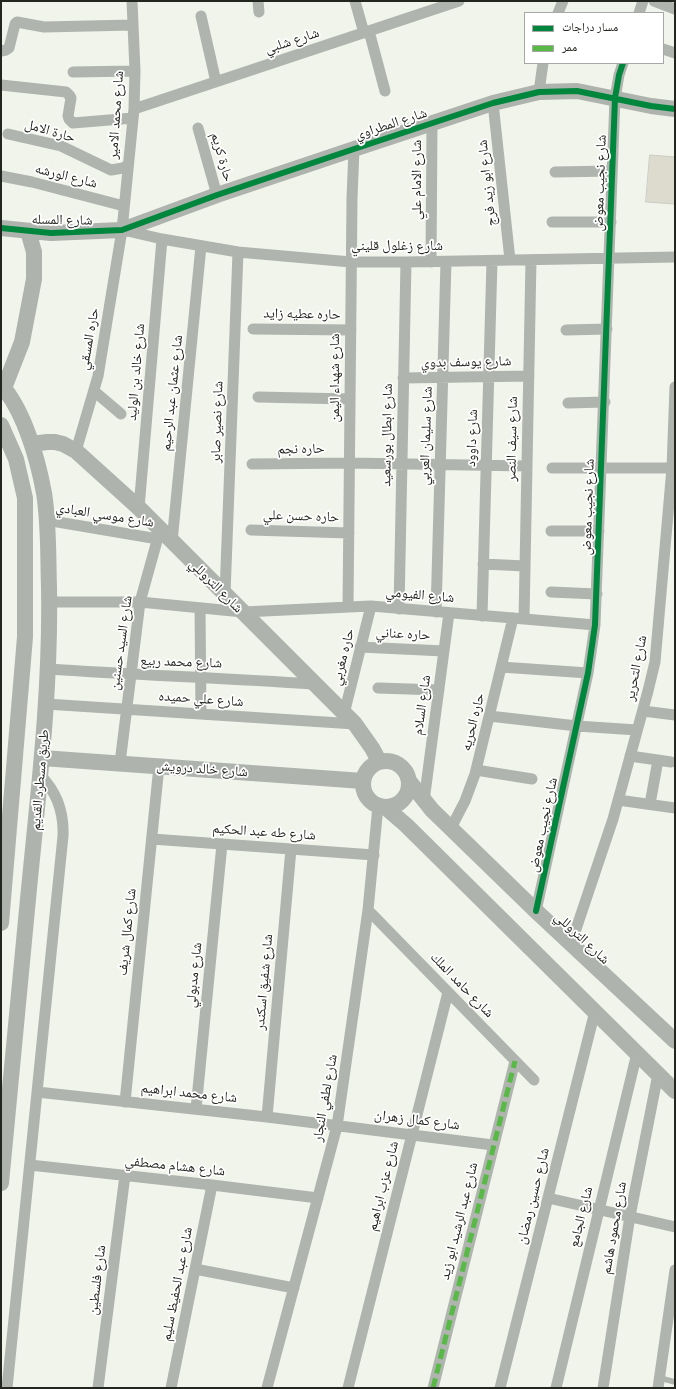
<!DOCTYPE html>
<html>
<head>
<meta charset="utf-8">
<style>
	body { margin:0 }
	#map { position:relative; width:676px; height:1389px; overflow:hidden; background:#f1f4ea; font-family:Cabin,"Noto Naskh Arabic",sans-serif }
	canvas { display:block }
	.frame { position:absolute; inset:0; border:2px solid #23251f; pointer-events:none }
	.legend { position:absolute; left:524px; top:12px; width:140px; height:52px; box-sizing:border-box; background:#fff; border:1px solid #a7a8a5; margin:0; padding:5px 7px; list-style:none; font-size:12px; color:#23251f }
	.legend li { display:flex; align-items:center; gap:8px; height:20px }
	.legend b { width:20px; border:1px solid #a7a8a5 }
</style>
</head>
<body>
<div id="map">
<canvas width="676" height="1389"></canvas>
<div class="frame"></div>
<ul class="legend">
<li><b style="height:5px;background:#00873e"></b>مسار دراجات</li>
<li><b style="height:5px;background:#58b947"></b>ممر</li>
</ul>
</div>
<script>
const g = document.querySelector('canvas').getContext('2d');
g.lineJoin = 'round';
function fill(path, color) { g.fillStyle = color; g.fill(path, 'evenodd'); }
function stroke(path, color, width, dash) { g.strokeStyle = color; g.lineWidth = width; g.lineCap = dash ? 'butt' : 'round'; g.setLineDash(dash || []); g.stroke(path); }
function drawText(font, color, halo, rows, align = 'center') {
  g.font = font + ' Cabin,"Noto Naskh Arabic",sans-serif'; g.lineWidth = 3.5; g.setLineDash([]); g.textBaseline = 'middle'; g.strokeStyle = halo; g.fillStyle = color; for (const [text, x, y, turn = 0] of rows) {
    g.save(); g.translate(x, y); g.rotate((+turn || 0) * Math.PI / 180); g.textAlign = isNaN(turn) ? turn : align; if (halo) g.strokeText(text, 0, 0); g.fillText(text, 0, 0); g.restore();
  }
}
const building = new Path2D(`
	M650,155L675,157V204L646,202Z`);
fill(building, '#dcdbce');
stroke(building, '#cacbc4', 1);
stroke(new Path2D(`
	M660,1378L675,1382`), '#afb4ae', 5.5);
stroke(new Path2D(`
	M258,1L259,12
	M355,1L364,33
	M654,1L675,9
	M558,13L563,1
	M639,13L643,1
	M201,16L216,82
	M369,31L385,91
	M663,49L675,53
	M1,51L6,50L9,48L15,24L17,22L44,27L133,25
	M73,72L135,71
	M1,85L66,92L70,96L71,98L68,116L69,119L73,123L133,118
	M539,92L543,63
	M493,103L510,260
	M134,109L459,1
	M198,128L217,195
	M8,134L61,146L111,170L123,168L128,165
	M555,172L612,171
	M1,176L32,182L124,206
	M552,222H611
	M123,230L162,239L238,252L351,262H406L675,257
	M431,262L432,123
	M253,329L351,330
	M566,330L607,329
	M403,378L529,376
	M94,391L121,414
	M258,397L350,399
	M568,403L605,402
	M76,451L98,376L122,230L134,109L135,71L132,1
	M252,464L349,463L527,466
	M552,468H675
	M139,508L162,239
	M46,520L158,539
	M251,530L349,533
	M551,531H599
	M172,542L201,246
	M483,564L525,566
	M551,592L597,594
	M225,594L238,252
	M49,602H140L243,612L371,606L595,625
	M348,607L352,198L354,149
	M200,608L201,714
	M399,609L406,262
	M436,612L446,262
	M482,616L492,261
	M524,619L531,260
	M360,647L444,651
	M501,667L588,673
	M48,669C136,675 225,678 313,684
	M378,688L439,690
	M46,704L355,724
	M643,711L675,715
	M344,714L371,606
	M489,716L577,726L637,730
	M630,756L671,762
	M120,763L140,602L160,530
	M476,770L532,779
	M618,800L675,808
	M424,801L449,613
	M650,804L658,760
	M451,828L465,801L475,774L513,618
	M152,839L374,855
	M368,910L534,1080
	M536,911L588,673L595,625L615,98L619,75L623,63
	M571,944L613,819L648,691L655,662L672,468L675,387
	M37,1092L267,1117L493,1145
	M125,1102L159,766
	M196,1109L222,844
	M267,1117L291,849
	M30,1165L212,1185L318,1198
	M548,1198L675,1227
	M195,1269L294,1288
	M7,1388L63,836C64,812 57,792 40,775
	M98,1388L125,1175
	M171,1388L212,1185
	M267,1388L337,1126L368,910L378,806
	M348,1388L448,992
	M433,1388L515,1061
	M500,1388L595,1011
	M556,1388L637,1053
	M603,1388L630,1216L658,1074
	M658,1388L675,1270`), '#afb4ae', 11);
stroke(new Path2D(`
	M1,228L51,233L122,230L217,195L354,149L493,103L539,92L577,91L651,106L675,109
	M1,385C24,410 38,460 44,493C49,524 48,556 49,587C51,691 38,795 28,899C19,994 10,1088 1,1183
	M4,388L22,342L34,279V252L28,231
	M1,425L16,459L25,498V637L1,923
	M32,444L47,442H55L63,444L76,451L139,508L355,724L372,748L379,761
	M42,758L363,781
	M363 784a23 23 0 1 1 46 0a23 23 0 1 1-46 0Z
	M409,781L432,810L536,911L675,1041
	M385,807L406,825L675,1091`), '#aeb3ad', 16);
stroke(new Path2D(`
	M433,1388L515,1061`), '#58b947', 5, [10, 5]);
stroke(new Path2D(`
	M1,228L51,233L122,230L217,195L354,149L493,103L539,92L577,91L651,106L675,109
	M536,911L588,673L595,625L615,98L619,75L623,63`), '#00873e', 6);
drawText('14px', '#23251f', '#fff', [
	["شارع شلبي",292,41,-18],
	["شارع محمد الامير",116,115,-86],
	["شارع المطراوي",391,124,-18],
	["حارة الامل",50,131,16],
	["حارة كريم",222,157,74],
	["شارع الورشه",66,176,14],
	["شارع الامام علي",417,180,-90],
	["شارع ابو زيد فرج",487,183,-96],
	["شارع نجيب معوض",600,183,-88],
	["شارع المسله",62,220,1],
	["شارع زغلول قليني",397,246],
	["حاره عطيه زايد",302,314,1],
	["حاره المسقي",89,339,-80],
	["شارع يوسف بدوي",466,362,-1],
	["شارع خالد بن الوليد",136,372,-85],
	["شارع شهداء اليمن",335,378,-90],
	["شارع عثمان عبد الرحيم",172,393,-84],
	["شارع نصير صابر",217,422,-88],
	["شارع ابطال بورسعيد",387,435,-89],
	["شارع سليمان العربي",426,436,-88],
	["شارع داوود",472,438,-88],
	["شارع سيف النصر",512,439,-89],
	["حاره نجم",301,449,-1],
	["شارع نجيب معوض",588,507,-88],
	["شارع موسي العبادي",105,515,9],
	["حاره حسن علي",301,516,2],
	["شارع التروللي",216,586,45],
	["شارع الفيومي",420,595,5],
	["حاره عناني",403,634,3],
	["شارع السيد حسنين",121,643,-82],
	["حاره مغربي",343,657,-76],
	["شارع محمد ربيع",181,662,2],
	["شارع التحرير",636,668,-79],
	["شارع علي حميده",201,699,4],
	["شارع السلام",422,705,-82],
	["حاره الحريه",473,722,-76],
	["شارع خالد درويش",202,769,4],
	["طريق مسطرد القديم",40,780,-85],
	["شارع نجيب معوض",543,825,-78],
	["شارع طه عبد الحكيم",264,832,4],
	["شارع كمال شريف",127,932,-84],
	["شارع التروللي",582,938,43],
	["شارع مدبولي",194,975,-84],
	["شارع شفيق اسكندر",264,982,-85],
	["شارع حامد الملك",462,985,46],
	["شارع محمد ابراهيم",189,1093,6],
	["شارع لطفي النجار",325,1098,-80],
	["شارع كمال زهران",417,1120,7],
	["شارع هشام مصطفي",175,1166,6],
	["شارع عزب ابراهيم",383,1186,-76],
	["شارع حسين رمضان",533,1196,-76],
	["شارع الجامع",581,1217,-76],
	["شارع عبد الرشيد ابو زيد",459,1221,-76],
	["شارع محمود هاشم",614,1228,-80],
	["شارع فلسطين",97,1280,-83],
	["شارع عبد الحفيظ سليم",177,1284,-79]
]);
</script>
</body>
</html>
